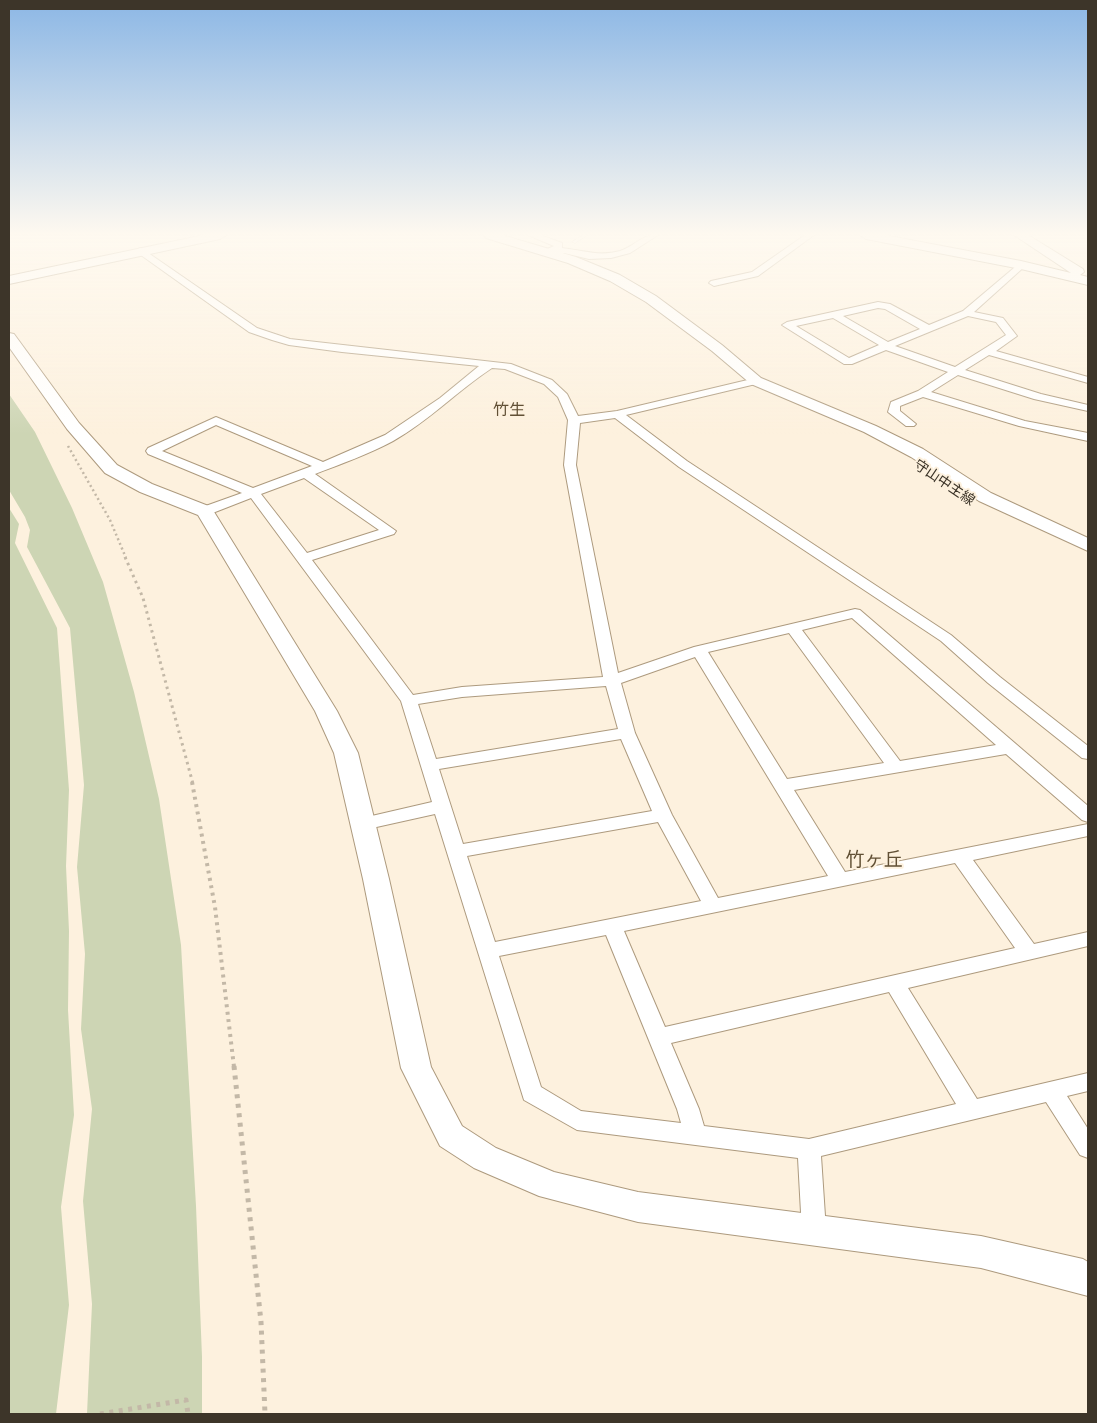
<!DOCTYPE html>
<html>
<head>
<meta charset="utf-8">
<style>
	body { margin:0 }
	#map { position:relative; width:1097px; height:1423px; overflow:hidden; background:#fdf1de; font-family:Helvetica,sans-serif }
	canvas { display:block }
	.frame { position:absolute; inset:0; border:10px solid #3d3529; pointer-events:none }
</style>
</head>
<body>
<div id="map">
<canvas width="1097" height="1423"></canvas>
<div class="frame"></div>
</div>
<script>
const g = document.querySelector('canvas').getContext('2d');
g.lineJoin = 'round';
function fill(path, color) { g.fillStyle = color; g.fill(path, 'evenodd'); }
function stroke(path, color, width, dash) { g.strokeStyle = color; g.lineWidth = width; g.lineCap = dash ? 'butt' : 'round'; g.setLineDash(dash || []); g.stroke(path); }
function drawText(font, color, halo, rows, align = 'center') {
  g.font = font + ' Helvetica,"Noto Sans JP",sans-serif'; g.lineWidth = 4; g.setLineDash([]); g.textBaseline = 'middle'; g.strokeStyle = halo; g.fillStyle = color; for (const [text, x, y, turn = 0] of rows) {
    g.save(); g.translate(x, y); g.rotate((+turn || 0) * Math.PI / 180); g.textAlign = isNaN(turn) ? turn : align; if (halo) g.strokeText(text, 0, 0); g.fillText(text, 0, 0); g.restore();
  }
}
fill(new Path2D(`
	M9,394L35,432L72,508L103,582L134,692L159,799L181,945L196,1206L202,1357V1414H87L92,1304L83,1201L92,1109L81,1029L85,954L77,867L84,785L70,628L27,547L30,530L25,517L9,490Z
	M9,508L19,524L15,543L57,628L69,790L66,866L69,931L68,1010L74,1115L61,1207L69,1305L56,1414H9Z`), '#cdd5b4');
const lane = new Path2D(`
	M583,235H588L575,243L572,242Z`);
const street = new Path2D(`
	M528,235H540L562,243V248C582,250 599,257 620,251C635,246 642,234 658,235L630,253L611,258L589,259L564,253L545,254V250L554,246Z
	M805,235H814L758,276L714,286L709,283L711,281L752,272Z
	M141,248L257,328L290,339L511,364L552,380L567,394L578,416L617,411L756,378L760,379L762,381L760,383L626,415L687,461L951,635L1000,677L1088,746V759L1082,758L988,683L941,641L679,467L615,418L580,423L576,465L618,673L694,647L855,609L860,610L1088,806V822L1082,820L1006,754L794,790L845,872L1088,824V836L973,860L1034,944L1088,932V946L908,988L977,1099L1088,1073V1091L1067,1096L1088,1129V1158L1080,1155L1046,1102L821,1156L826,1231L823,1239L814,1242L805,1239L802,1231L798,1158L577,1130L524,1100L435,814L363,830L357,828L354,824L357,820L363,818L432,802L401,701L251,498L210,514H200L198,511L200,508L242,493L148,454L146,451L148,448L216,417L323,462L385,435L440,398L479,366L342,352L289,345L272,340L249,332L138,253V249ZM492,368L505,369L544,384L558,397L568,420L564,465L603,677L462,687L413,695L312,560L394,534L396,531L315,474C341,464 369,454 393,441C429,421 458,390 492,368ZM216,425L312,466L253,488L162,451ZM304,478L379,530L307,553L261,494ZM852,618L996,745L900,761L802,630ZM789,633L884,763L787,779L708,652ZM695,657L828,876L718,898L672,815L635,733L621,683ZM606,686L618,729L436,759L418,704L462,697ZM621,739L652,811L463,844L439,769ZM658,822L701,901L495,942L467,856ZM955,863L1015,948L665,1027L624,931ZM606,935L677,1109L681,1123L581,1111L541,1087L499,956ZM889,992L956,1104L809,1139L704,1126L699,1109L671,1043Z
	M1021,262L1026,265L1024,267L974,312L1003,318L1017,336L996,351L1088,377V383L989,355L965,370L1041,394L1088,405V411L1034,399L958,375L931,392L1025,421L1088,433V441L1019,426L923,397L900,406V411L916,424L914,426H906L888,412L891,402L918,391L948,372L886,350L852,364H844L782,325L787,322L878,302L890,304L929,325L963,311ZM878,308L885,309L920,329L888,342L843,316ZM968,316L996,322L1006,335L955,367L895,346ZM833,318L879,345L849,358L796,326Z`);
const secondary = new Path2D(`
	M204,235H226L220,239L9,284V276Z
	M484,235H502L576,257L620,275L656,296L722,345L761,378L876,426L923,449L991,493L1088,538V551L979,501L911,457L864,432L751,384L712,351L646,302L610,281L568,263L486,238Z
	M860,235H884L1021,261L1071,273L1014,235H1028L1083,269L1084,272L1080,275L1088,277V285L1021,269L866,239Z
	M9,333L14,334L79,423L117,465L152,484L211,507L337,711L358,753L389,879L431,1067L462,1126L496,1148L554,1172L638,1192L981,1236L1083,1259L1088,1262V1296L981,1268L638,1222L539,1196L474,1168L440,1146L401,1068L363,879L334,753L315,711L198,515L140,492L105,473L67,429L9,347Z`);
stroke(lane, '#ad9a7e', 1);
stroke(street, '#ad9a7e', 2);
stroke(secondary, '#ad9a7e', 2);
stroke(new Path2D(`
	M68,446L110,520L126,558`), '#c3b8a7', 2.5, [2, 3]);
stroke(new Path2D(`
	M125,557L143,598L193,784`), '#c3b8a7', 3, [2.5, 4]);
stroke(new Path2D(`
	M192,782L215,907L234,1067`), '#c3b8a7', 4, [3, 4.5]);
stroke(new Path2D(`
	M234,1066L261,1322L265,1414
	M100,1414L186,1400L188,1414`), '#c3b8a7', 5, [4, 5.5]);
fill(lane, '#fff');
fill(street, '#fff');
fill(secondary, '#fff');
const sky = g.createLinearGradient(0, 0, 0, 434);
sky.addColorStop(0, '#8cb7e5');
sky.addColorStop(0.54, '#fef9f0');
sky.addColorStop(1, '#fef9f000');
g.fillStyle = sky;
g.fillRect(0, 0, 1097, 434);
drawText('14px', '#3d3529', '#fdf1de', [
	["守山中主線",944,483,34]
]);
drawText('16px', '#615035', '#fdf1de', [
	["竹生",509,411]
]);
drawText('19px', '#615035', '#fdf1de', [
	["竹ヶ丘",874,861]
]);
</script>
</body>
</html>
